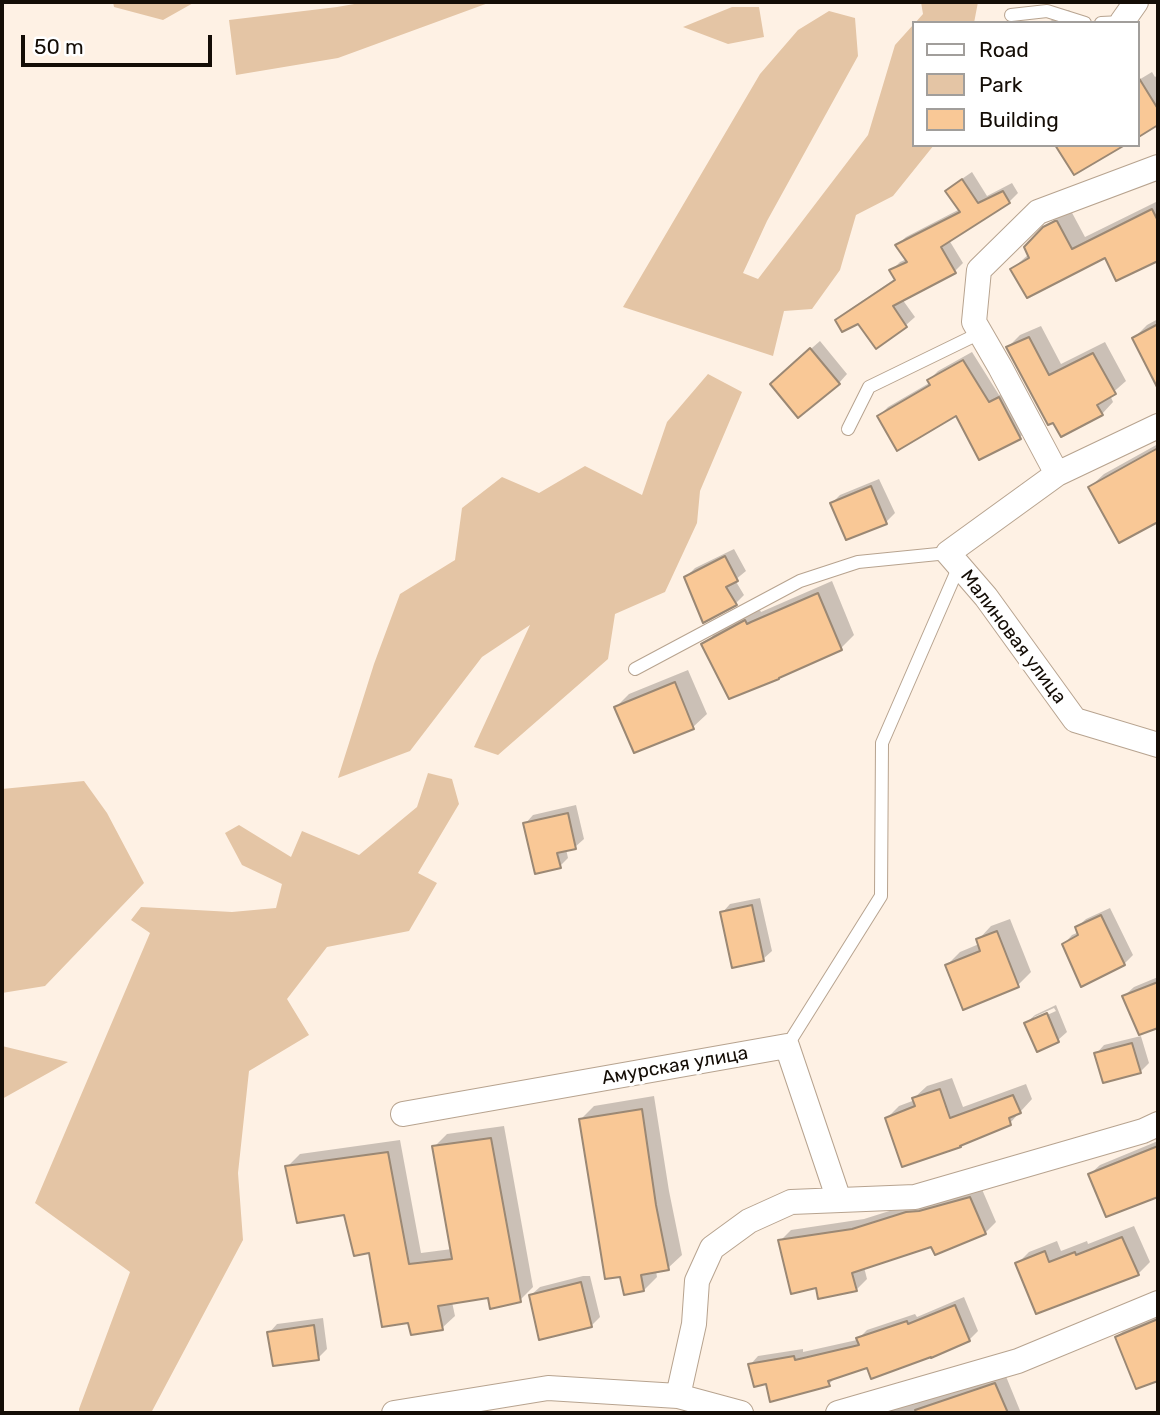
<!DOCTYPE html>
<html>
<head>
<meta charset="utf-8">
<style>
	body { margin:0 }
	#map { position:relative; width:1160px; height:1415px; overflow:hidden; background:#fef1e4; font-family:Rubik,sans-serif }
	canvas { display:block }
	.frame { position:absolute; inset:0; border:4px solid #140d06; pointer-events:none }
	.legend { position:absolute; left:912px; top:21px; width:228px; height:126px; box-sizing:border-box; background:#fff; border:2px solid #a19e9b; margin:0; padding:9px 12px; list-style:none; font-size:21px; color:#140d06 }
	.legend li { display:flex; align-items:center; gap:14px; height:35px }
	.legend b { width:35px; border:2px solid #a19e9b }
	.scale { position:absolute; left:21px; top:35px; width:191px; height:32px; box-sizing:border-box; border:4px solid #140d06; border-top:0; padding-left:9px; font-size:21px; line-height:24px; white-space:nowrap; color:#140d06; -webkit-text-stroke:5px #fff; paint-order:stroke }
</style>
</head>
<body>
<div id="map">
<canvas width="1160" height="1415"></canvas>
<div class="frame"></div>
<ul class="legend">
<li><b style="height:9px;background:#fff"></b>Road</li>
<li><b style="height:19px;background:#e4c5a5"></b>Park</li>
<li><b style="height:19px;background:#f9c896"></b>Building</li>
</ul>
<div class="scale">50 m</div>
</div>
<script>
const g = document.querySelector('canvas').getContext('2d');
g.lineJoin = 'round';
function fill(path, color) { g.fillStyle = color; g.fill(path, 'evenodd'); }
function stroke(path, color, width, dash) { g.strokeStyle = color; g.lineWidth = width; g.lineCap = dash ? 'butt' : 'round'; g.setLineDash(dash || []); g.stroke(path); }
function drawText(font, color, halo, rows, align = 'center') {
  g.font = font + ' Rubik,sans-serif'; g.lineWidth = 7; g.setLineDash([]); g.textBaseline = 'middle'; g.strokeStyle = halo; g.fillStyle = color; for (const [text, x, y, turn = 0] of rows) {
    g.save(); g.translate(x, y); g.rotate((+turn || 0) * Math.PI / 180); g.textAlign = isNaN(turn) ? turn : align; if (halo) g.strokeText(text, 0, 0); g.fillText(text, 0, 0); g.restore();
  }
}
fill(new Path2D(`
	M113,2H195L163,20L114,7Z
	M366,2H491L338,58L236,75L229,20L337,7Z
	M921,2H978L974,23H915L923,14Z
	M732,7H759L764,37L728,44L683,27Z
	M829,11L855,18L858,56L767,221L743,273L758,279L868,135L895,45L913,25V145H934L893,196L856,215L840,270L812,309L784,311L773,356L623,307L760,74L798,30Z
	M708,374L742,392L700,491L697,523L665,592L615,614L608,659L498,755L474,747L530,625L482,657L410,751L338,778L374,664L400,594L455,560L462,508L502,477L539,493L585,466L642,495L667,422Z
	M428,773L452,779L459,804L418,873L437,883L409,931L327,947L287,999L309,1035L249,1071L238,1173L243,1240L151,1413H79V1409L130,1272L35,1203L150,933L131,920L141,907L232,912L276,908L282,884L242,865L225,833L239,825L291,857L302,831L359,855L417,807Z
	M84,781L107,813L144,883L45,986L2,993V789Z
	M2,1046L68,1062L2,1099Z`), '#e4c5a5');
fill(new Path2D(`
	M1069,10L1078,23H1047Z
	M1152,72L1155,77L1158,75V123L1137,135V81Z
	M972,172L987,196L1012,183L1018,193L1009,202L949,240L963,263L955,271L902,299L915,317L906,325L876,346L859,322L837,320L846,312L896,278L892,270L900,262L907,259L897,245L906,237L960,209L947,191L956,183Z
	M1158,201V259L1117,279L1105,256L1012,269L1029,254L1026,247L1059,215L1070,209L1085,237Z
	M1158,319V385L1134,338L1147,325Z
	M1041,326L1061,364L1105,342L1126,381L1110,395L1113,402L1102,414L1008,347L1020,335Z
	M820,341L847,374L839,383L781,375Z
	M972,352L999,395L1008,390L1029,429L1020,437L980,458L956,414L879,416L888,407L931,382L929,380L938,371Z
	M1158,444V520L1120,541L1090,487L1104,474Z
	M879,479L895,513L886,522L847,538L832,503L840,495Z
	M734,549L746,571L735,580L744,595L735,604L686,577L695,568Z
	M832,581L854,635L841,648L704,645L717,631L759,608L761,612Z
	M688,670L707,714L693,727L616,707L629,694Z
	M576,805L584,839L575,847L566,849L568,858L560,866L525,824L533,815Z
	M760,898L772,951L763,959L722,913L730,904Z
	M1110,908L1133,955L1124,964L1064,944L1072,935L1079,932L1077,927L1086,919Z
	M1010,919L1031,972L1018,985L947,965L960,952L979,944L978,940L991,926Z
	M1158,977V1026L1140,1033L1149,1063L1140,1072L1096,1054L1104,1045L1141,1036L1124,996L1134,987Z
	M1056,1005L1067,1032L1058,1040L1038,1049L1026,1023L1035,1015ZM1054,1008L1056,1011L1034,1021V1017Z
	M952,1078L963,1107L1026,1084L1032,1099L1010,1123L887,1118L899,1106L915,1100L914,1098L927,1086Z
	M654,1096L669,1191L682,1255L668,1268L656,1271L657,1277L644,1290L581,1119L594,1106Z
	M504,1126L533,1287L520,1300L489,1296L452,1302L455,1316L442,1328L409,1321L370,1251L346,1213L287,1167L300,1154L400,1140L421,1253L452,1249L434,1147L447,1134Z
	M1158,1141V1195L1107,1215L1090,1174L1100,1165Z
	M981,1187L996,1222L985,1233L932,1244L864,1267L867,1279L856,1290L817,1286L780,1241L791,1230L864,1219L918,1202Z
	M1134,1226L1150,1262L1138,1274L1017,1264L1029,1252L1057,1241L1061,1251L1087,1241L1088,1244Z
	M583,1276H590L600,1317L591,1326L531,1295L540,1287Z
	M964,1297L978,1331L969,1340L868,1365L837,1376L829,1384L768,1382L750,1365L758,1356L803,1349V1352L857,1340L867,1330L915,1314L917,1317Z
	M1158,1313V1379L1137,1387L1117,1337L1130,1324Z
	M323,1318L327,1349L318,1358L269,1333L277,1324Z
	M1005,1374L1021,1413H871Z`), '#0003');
const building = new Path2D(`
	M1137,75L1158,109V125L1137,138Z
	M1055,145H1125L1074,175Z
	M962,179L978,203L1003,191L1010,203L941,247L956,273L893,306L907,327L876,349L858,324L842,332L835,320L895,280L889,270L907,262L895,245L960,212L945,191Z
	M1152,209L1158,221V261L1116,281L1105,258L1027,298L1010,269L1029,258L1024,247L1043,227L1055,221H1057L1072,249Z
	M1158,324V389L1132,338Z
	M1029,337L1049,375L1093,353L1116,394L1097,405L1103,415L1061,437L1053,423L1048,425L1006,347Z
	M810,348L840,384L798,418L770,384Z
	M963,360L989,402L999,397L1021,439L979,460L956,416L897,451L877,416L930,385L927,380Z
	M1158,448V522L1119,543L1088,487Z
	M871,486L887,524L846,540L830,503Z
	M725,556L738,581L726,587L737,605L703,623L684,577Z
	M818,593L842,650L779,678V679L729,699L701,644L745,620L747,624L751,622Z
	M675,682L694,729L634,753L614,707Z
	M568,813L576,849L557,853L561,868L535,874L523,823Z
	M752,905L764,961L732,968L720,912Z
	M1101,915L1125,965L1081,987L1062,944L1078,935L1075,927Z
	M997,931L1019,987L963,1010L945,965L980,951L976,939Z
	M1158,982V1028L1139,1035L1122,996Z
	M1047,1013L1059,1042L1037,1052L1024,1023Z
	M1132,1043L1141,1073L1103,1083L1094,1053Z
	M940,1089L950,1118L1013,1095L1021,1113L1009,1118L1011,1125L960,1146L961,1147L902,1167L885,1118L915,1106L912,1098Z
	M642,1109L656,1205L669,1270L641,1275L644,1291L624,1295L620,1277L605,1279L579,1119Z
	M491,1138L521,1302L490,1309L488,1298L438,1306L443,1330L411,1335L408,1323L382,1327L369,1253L354,1256L344,1215L297,1223L285,1166L388,1152L409,1264L452,1259L432,1146Z
	M1158,1146V1197L1106,1217L1088,1174Z
	M970,1197L986,1234L935,1255L931,1247L852,1273L857,1291L818,1299L816,1288L791,1294L778,1240L852,1229L906,1212L919,1211Z
	M1122,1237L1139,1275L1036,1314L1015,1263L1045,1251L1049,1262L1075,1252L1076,1255Z
	M581,1282L592,1327L539,1340L529,1295Z
	M955,1305L970,1341L931,1358V1357L871,1379L867,1368L828,1381L830,1386L770,1402L766,1384L754,1387L748,1364L794,1356L795,1360L859,1345L856,1338L907,1321L908,1324Z
	M1158,1319V1381L1136,1389L1115,1337Z
	M314,1325L319,1360L273,1366L267,1332Z
	M995,1383L1008,1413H916L915,1410Z`);
fill(building, '#f9c896');
stroke(building, '#9b8874', 2);
const service = new Path2D(`
	M1011,15L1047,11L1085,23
	M1101,23L1122,22
	M848,429L869,387L980,333
	M635,669L800,581L858,562L948,553
	M787,1046L881,896L882,743L959,566`);
const minor = new Path2D(`
	M1122,22L1136,2
	M1158,426L1057,474L948,553L986,597L1075,720L1158,745
	M1057,474L1000,367L974,322L979,270L1038,212L1158,167
	M403,1114L787,1046L839,1200
	M678,1396L694,1324L697,1281L712,1248L749,1221L791,1202L915,1197L1143,1131L1158,1124
	M394,1413L548,1388L678,1396L741,1413
	M838,1413L1018,1361L1158,1303`);
stroke(service, '#b7a38f', 14);
stroke(minor, '#b7a38f', 26);
stroke(service, '#fff', 12);
stroke(minor, '#fff', 24);
drawText('19px', '#140d06', '#fff', [
	["Малиновая улица",1013,637,53],
	["Амурская улица",675,1066,-10]
]);
</script>
</body>
</html>
